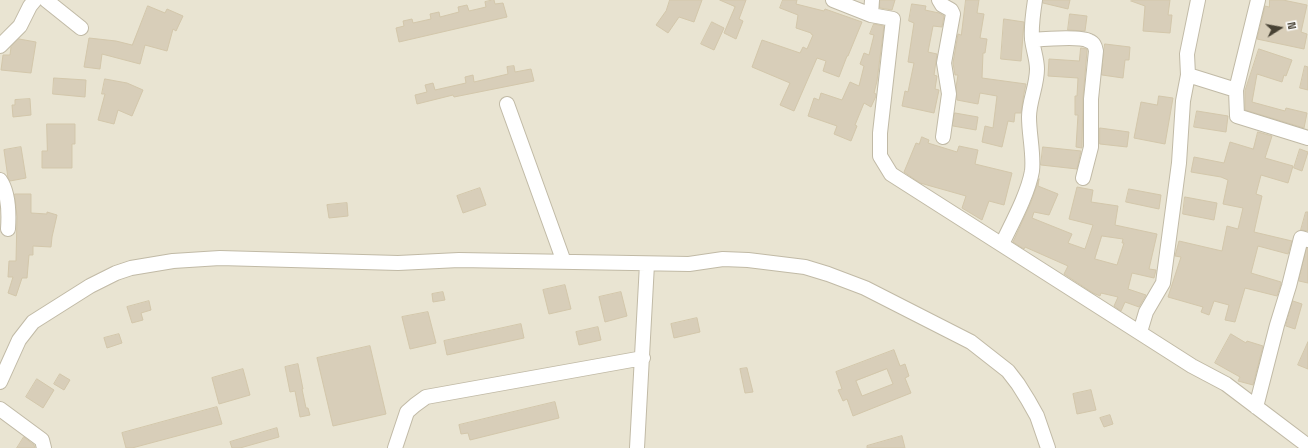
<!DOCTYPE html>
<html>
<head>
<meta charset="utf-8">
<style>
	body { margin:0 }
	#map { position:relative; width:1308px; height:448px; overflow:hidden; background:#f5f1e5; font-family:"Space Grotesk",sans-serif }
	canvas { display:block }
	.north { position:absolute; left:1260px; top:8px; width:40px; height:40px; -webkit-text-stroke:3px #fff; paint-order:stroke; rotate:79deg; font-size:11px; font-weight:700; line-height:16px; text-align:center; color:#484234 }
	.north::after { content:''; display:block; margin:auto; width:14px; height:18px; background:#484234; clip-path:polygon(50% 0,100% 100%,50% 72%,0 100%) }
</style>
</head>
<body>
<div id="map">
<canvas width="1308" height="448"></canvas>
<div class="north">N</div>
</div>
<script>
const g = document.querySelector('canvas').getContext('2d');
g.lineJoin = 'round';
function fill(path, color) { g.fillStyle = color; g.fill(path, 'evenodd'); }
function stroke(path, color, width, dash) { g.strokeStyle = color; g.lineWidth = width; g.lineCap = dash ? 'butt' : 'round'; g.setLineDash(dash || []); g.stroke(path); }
fill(new Path2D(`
	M0,0H1308V448H0Z`), '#e9e4d2');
const building = new Path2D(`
	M494,0L495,4L503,3L507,17L399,42L396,28L404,26L403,21L412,19L413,23L431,19L430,14L439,12L440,17L459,12L458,7L467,5L469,11L486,7L485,2Z
	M670,0H702L694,22L679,17L668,33L656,25L666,11Z
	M720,0H746L739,19L743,21L736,39L724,33L735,7Z
	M783,0H797L796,4L824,11L825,9L862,22L848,56H847L839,77L823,71L826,61L817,58L794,111L780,105L790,83L752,67L762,40L800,53L803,47L807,49L813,35L811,34V33L796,28L798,15L780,8Z
	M880,0H895L892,10L880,8Z
	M966,0H979L977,13L984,14L980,38L987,39L985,53H983L982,78L1026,84L1024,93L1021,113H1015L1014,122L1008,121L1002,147L982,142L985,126L993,128L997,96L980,93L978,104L957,100L956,87L958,75H955L953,63L958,34L961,35Z
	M1043,0H1070L1068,9L1043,3Z
	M1132,0H1170L1168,15H1172L1170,33L1143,31L1145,6L1131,1Z
	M1270,0H1283L1307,5L1301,32L1307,34L1304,49L1257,39L1265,6L1269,7Z
	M912,4L926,6L925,10L939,13L944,16L942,27L933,26L928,52L937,54L934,75L937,76L935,89L939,90L934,113L902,106L905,91L908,92L914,63L908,62L914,23L909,21Z
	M148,6L165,13L167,9L183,16L176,31L173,29L167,51L145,45L140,64L102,54L100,69L84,67L89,38L116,41L132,45Z
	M1070,14L1087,16L1085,31L1068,30Z
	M1004,19L1024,22L1021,61L1001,59Z
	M712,22L724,28L714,50L701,44Z
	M874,24L884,26L877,81L874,93L876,94V96L871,107L864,103L855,125L857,126L851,141L834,134L837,126L808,116L814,98L819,100L821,93L842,100L850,82L859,86L864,66L860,64L864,53L869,55L874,35L870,34Z
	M19,39L36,42L31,73L1,70L3,55H10L11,47Z
	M1105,44L1130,47L1129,60H1125L1123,78L1102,75Z
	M1081,48L1087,49V51L1083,98L1082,148L1076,147L1078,115H1075V96H1077L1078,78L1048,76L1049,59L1079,61Z
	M1259,49L1292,60L1286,76L1284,75L1282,82L1257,74L1252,102L1285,111L1286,108L1307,113L1304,128L1245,110V91Z
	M514,66L515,72L531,69L534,81L454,97L453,95L417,104L415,95L427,92L425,85L433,83L435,90L466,83L465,77L473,75L474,82L508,74L507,67Z
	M1305,66L1308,67V90L1300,88Z
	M54,78L86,80L85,97L53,94Z
	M105,79L127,83L143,90L132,116L118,110L114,124L98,120L105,94H102Z
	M1159,96L1173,98L1165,144L1134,138L1141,102L1157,105Z
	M30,99L31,115L13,117L12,105H15V100Z
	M1197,111L1228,116L1226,132L1194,127Z
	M955,113L978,117L976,130L953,126Z
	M47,124H75V144H72V168H42V151H47Z
	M1100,128L1129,132L1127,147L1100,144Z
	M1258,132L1272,136L1265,158L1293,166L1288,183L1261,175L1256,194L1262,196L1254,232L1292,241L1288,254L1258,246L1251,273L1281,282V284L1277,296L1245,288L1235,322L1225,320L1229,305L1214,301L1209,315L1201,312L1203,307L1168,297L1181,257L1175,256L1179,241L1222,251L1227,226L1238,229L1243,208L1223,204L1228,180L1221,177L1191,172L1194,157L1224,163L1230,142L1253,149Z
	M922,137L929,140L928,143L957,152L959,146L978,150L975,164L1012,173L1004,205L989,201L982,220L962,208L966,196L920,183L904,172L916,143L919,144Z
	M21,147L26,178L10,181L8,178L4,150Z
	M1043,147L1081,151L1077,169L1041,165Z
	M1300,149L1308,152L1302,171L1294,168Z
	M1039,179L1038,186L1058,194L1049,215L1034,212L1032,218L1072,234L1068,243L1085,249L1093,225L1069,219L1077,187L1093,190L1091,202L1118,206L1115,225L1157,234L1149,269L1156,270L1154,278L1132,273L1128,289L1146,295L1139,307L1125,302L1121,311L1114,306L1118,297L1101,293L1100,296L1093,293L1064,274L1068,266L1025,247L1024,249L1013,242L1031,202ZM1102,236L1123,239L1122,243H1124L1117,265L1095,259Z
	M480,188L486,205L463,213L457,196Z
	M1129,189L1161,195L1159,209L1126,202Z
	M15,194H31V213L47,214V212L57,215L52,237L51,247L33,246V255H29L27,278H22L16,296L8,293L13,277H8L9,261H16L17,217Z
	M1185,197L1217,203L1214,220L1183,214Z
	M347,203L348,216L329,218L327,205Z
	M1306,212H1308V231L1301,230Z
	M1307,248H1308V283L1299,281Z
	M565,285L571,309L549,314L543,290Z
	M443,292L445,300L433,302L432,294Z
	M621,292L627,316L605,322L599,297Z
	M149,301L151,310L141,313L143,320L132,323L127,307Z
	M1293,301L1302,304L1295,329L1286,326Z
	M428,312L436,343L410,349L402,317Z
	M697,318L700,332L674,338L671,324Z
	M521,324L524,338L447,355L444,341Z
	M598,327L601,340L579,345L576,332Z
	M119,334L122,343L107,348L104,338Z
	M1231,334L1246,343L1247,341L1263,346L1253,385L1238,381L1240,377L1215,363Z
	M1308,342V369L1298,365Z
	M370,346L386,414L333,426L317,358Z
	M894,350L900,366L905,364L909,376L905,378L911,393L853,416L847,399L843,401L838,390L842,389L836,372ZM887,369L893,384L862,396L856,381Z
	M298,364L303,389H302L306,408H308L310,415L300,417L295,391L290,392L285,367Z
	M747,368L753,392L745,393L740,369Z
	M243,369L250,395L219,404L212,378Z
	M60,374L70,380L64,390L54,384Z
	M37,379L54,390L43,408L26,397Z
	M1091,390L1096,410L1077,414L1073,394Z
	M555,402L559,418L470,440L468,433L461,434L459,425Z
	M217,407L222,424L132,448H126L122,433Z
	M1110,415L1113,424L1104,427L1100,418Z
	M277,428L279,437L240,448H232L230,442Z
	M902,436L905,448H867V446Z
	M24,437L34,445L35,448H17Z`);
fill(building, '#d8ceb9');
stroke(building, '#d3c7ab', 1);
const minor = new Path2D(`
	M46,0L81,28
	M833,0L871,15L893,19L880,133V156L891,174L1192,366L1226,384L1308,446
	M939,0L942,5L951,10L953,14L944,63L949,94L943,137
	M871,15L872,0
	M1032,40C1044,39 1081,36 1089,41C1094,43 1095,46 1096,51L1091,99V147L1083,178
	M0,46L20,26L30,6L35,0
	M1188,75L1236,90L1258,0
	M1236,90L1237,116L1308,138
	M507,104L564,262
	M0,180C9,193 9,214 8,229
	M1002,244C1012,223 1028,194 1032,171C1034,154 1029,135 1029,117C1029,101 1037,86 1037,69C1037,59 1033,49 1032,39C1031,26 1033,13 1035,0
	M1140,332L1146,312L1163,283L1179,163L1183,101L1188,75L1187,54L1198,0
	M0,382L19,340L33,322L90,286L116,273L131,268L173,261L220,258L398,263L459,260L689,264L723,259L748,260L805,267L828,274L865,288L971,342L1008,371L1018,384L1028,400L1037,416L1048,448
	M1256,407L1277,325L1289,286L1301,238L1308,240
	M0,409L42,440L44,448
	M395,448L407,412L415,405L426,397L643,358
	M637,448L647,264`);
stroke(minor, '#c1baa6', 16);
stroke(minor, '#fff', 14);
</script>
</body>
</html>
